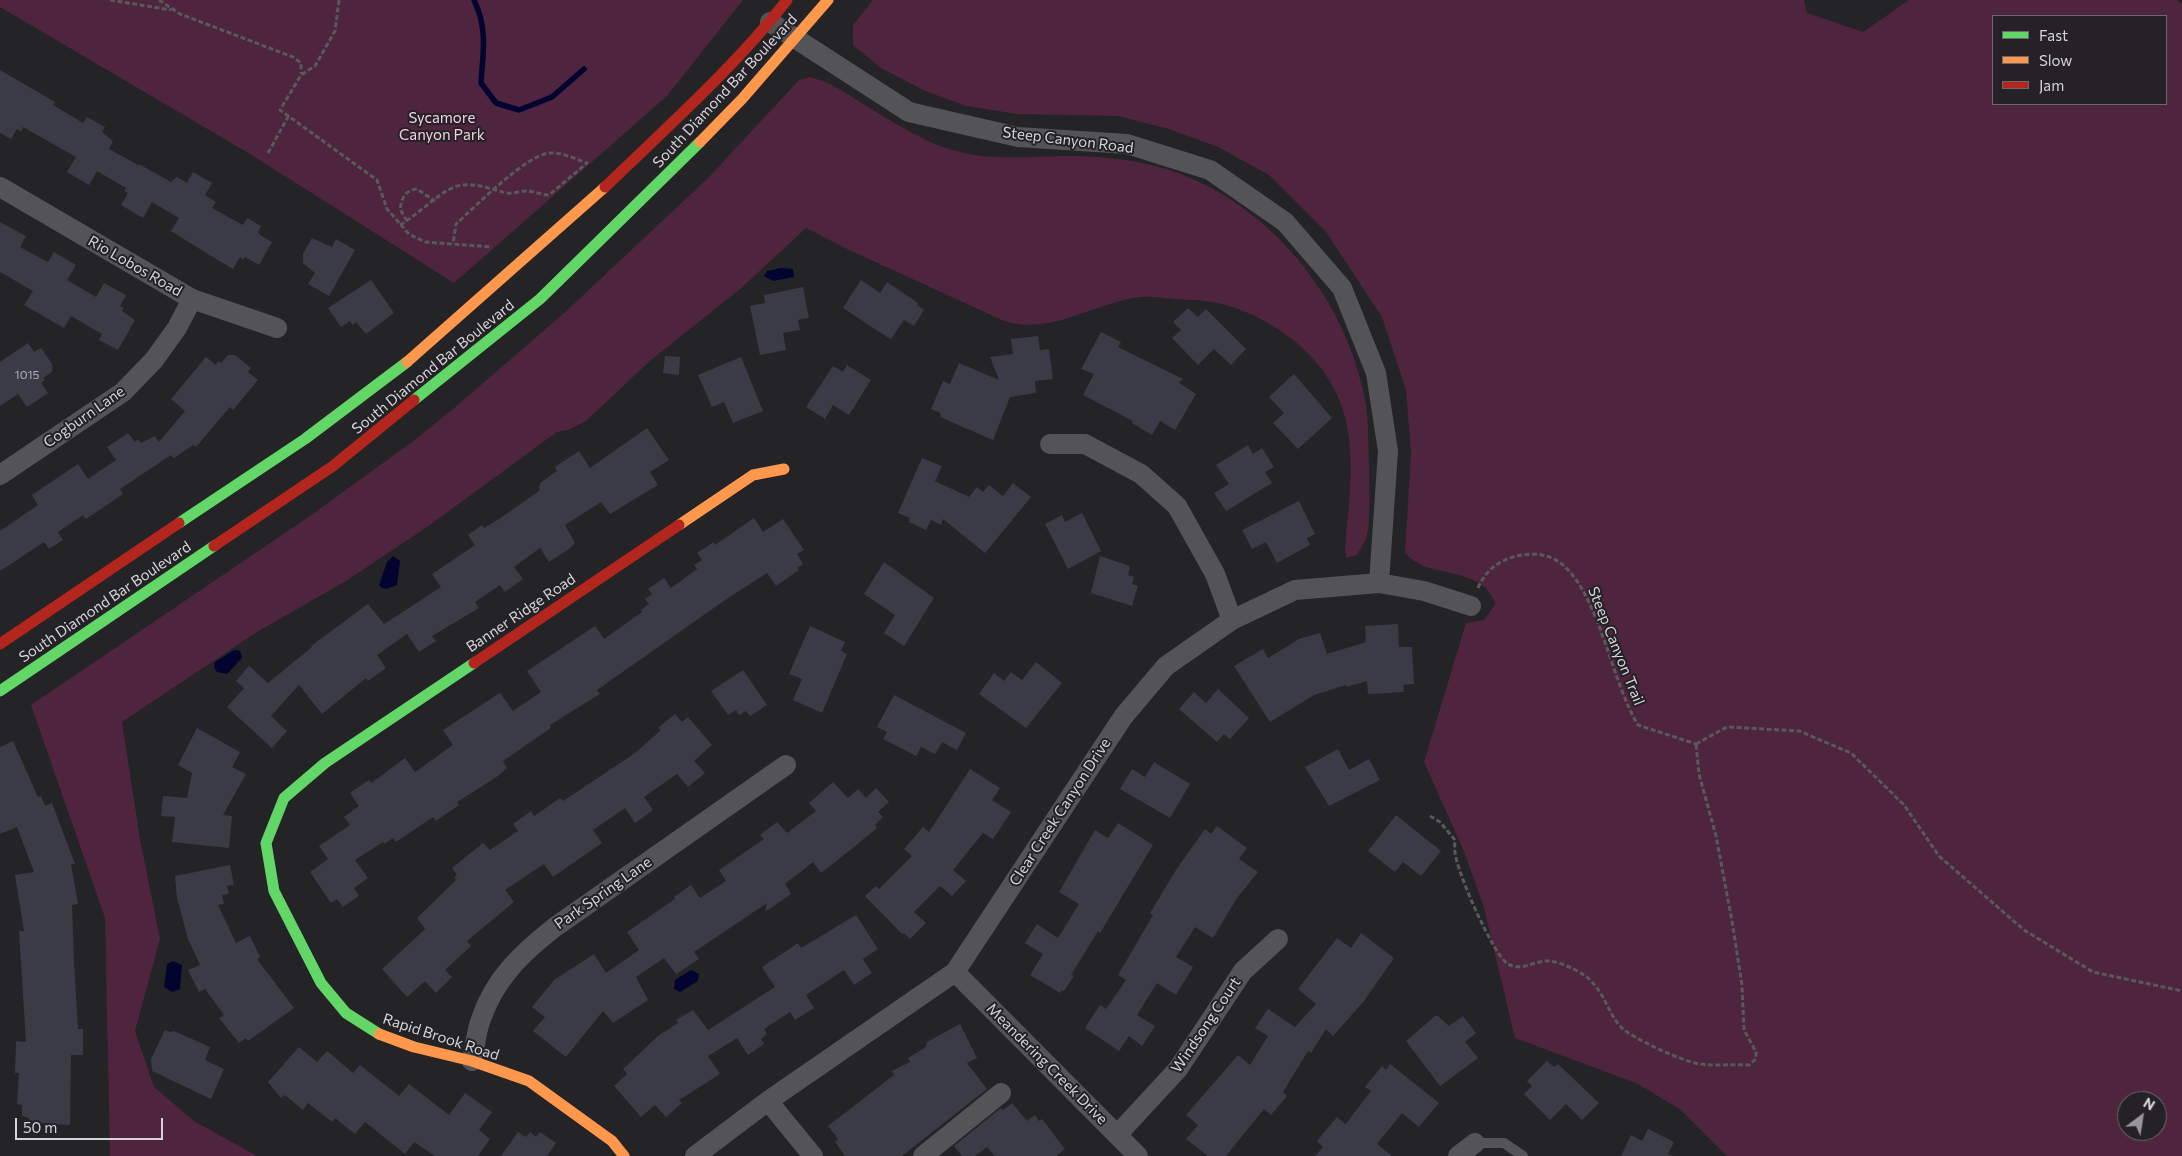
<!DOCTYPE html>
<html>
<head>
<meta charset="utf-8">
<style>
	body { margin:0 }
	#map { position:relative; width:2182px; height:1156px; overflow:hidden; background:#242326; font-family:Commissioner,sans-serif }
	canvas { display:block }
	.legend { position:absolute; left:1992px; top:15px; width:175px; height:90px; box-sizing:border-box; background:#242227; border:1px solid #6b696e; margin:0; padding:6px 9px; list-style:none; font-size:15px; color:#d5d4d8 }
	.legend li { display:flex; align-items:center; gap:10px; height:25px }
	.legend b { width:25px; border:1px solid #6b696e }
	.north { position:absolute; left:2117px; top:1091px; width:50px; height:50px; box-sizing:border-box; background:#242227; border:1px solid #6b696e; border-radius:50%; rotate:31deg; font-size:14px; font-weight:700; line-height:20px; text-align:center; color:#d5d4d8 }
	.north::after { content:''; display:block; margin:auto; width:18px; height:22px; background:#97969a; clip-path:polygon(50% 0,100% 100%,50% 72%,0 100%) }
	.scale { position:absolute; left:15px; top:1118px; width:148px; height:22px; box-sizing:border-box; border:2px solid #d5d4d8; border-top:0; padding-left:6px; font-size:15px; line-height:18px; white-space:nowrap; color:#d5d4d8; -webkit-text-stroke:4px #242227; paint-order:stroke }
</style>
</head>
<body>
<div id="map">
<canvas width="2182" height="1156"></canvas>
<ul class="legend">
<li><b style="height:6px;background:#63d668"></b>Fast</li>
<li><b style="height:6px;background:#ff974d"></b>Slow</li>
<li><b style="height:6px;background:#b3261e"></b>Jam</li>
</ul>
<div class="north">N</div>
<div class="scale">50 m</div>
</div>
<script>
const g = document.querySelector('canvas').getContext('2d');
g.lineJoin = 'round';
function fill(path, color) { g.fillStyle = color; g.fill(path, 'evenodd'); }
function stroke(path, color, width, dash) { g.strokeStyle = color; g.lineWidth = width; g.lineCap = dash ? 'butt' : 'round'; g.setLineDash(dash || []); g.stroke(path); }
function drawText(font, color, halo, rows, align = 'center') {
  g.font = font + ' Commissioner,sans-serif'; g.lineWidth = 4; g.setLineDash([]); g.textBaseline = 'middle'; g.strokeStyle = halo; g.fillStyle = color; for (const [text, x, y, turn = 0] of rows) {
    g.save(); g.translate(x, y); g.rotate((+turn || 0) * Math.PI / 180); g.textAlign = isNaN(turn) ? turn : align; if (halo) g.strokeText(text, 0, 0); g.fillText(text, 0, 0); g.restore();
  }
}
fill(new Path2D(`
	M0,0H743L667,96L454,283L250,154L0,7Z
	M873,0H1804L1807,13L1863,32L1909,0H2177L2182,4V1156H1727L1681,1110L1638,1084L1515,1038L1484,908L1465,854L1424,762L1466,623L1484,620L1496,603C1492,598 1489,590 1484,587C1461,567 1426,577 1405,553L1411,453L1406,390L1382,317L1326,232L1269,175L1218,147L1169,129L1118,116L1017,114L966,106L925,91L881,68L853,45V25ZM2166,16V104H1993V16ZM2127,1101H2157V1131H2127Z
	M810,77C830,82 846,93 863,104C890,120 917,138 946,148C989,163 1034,155 1078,156C1106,157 1136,160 1163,168C1263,198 1341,290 1363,390C1369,413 1368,439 1369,463C1369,486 1371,513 1367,536C1365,542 1360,549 1357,555L1346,558L1345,546C1349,504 1355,462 1346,421C1333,363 1282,322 1226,305C1210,300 1190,300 1174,299C1163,298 1150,296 1140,297C1094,303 1050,336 1004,321L849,250L806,228L739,290L651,360L586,421L568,430L557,432L427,527L346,581L257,632L122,722L140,839L160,939L135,1031L154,1087L194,1121L257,1156H110L105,918L31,705L310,516L412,442L453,409L563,314L708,178L799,80Z`), '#4e243f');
fill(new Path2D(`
	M781,268L793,269L794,277L773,281L764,276L767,271Z
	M393,556L400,561L397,585L386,589L382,588L379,585L387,562Z
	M234,650L240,651L242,657L241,659L227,674L217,672L214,667L215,662Z
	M173,961L182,965L180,989L172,992L164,987L167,964Z
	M691,970L699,974L698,981L680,992L674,989L675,980Z`), '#030330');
stroke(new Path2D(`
	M474,0C488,29 483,52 481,83L496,103L519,110L552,97L584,69`), '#030330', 5.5);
fill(new Path2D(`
	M0,70L55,102L53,105L83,123L87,117L105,127L102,132L113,141L109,149L138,165L139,164L171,182L177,177L187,183L193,172L212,183L205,195L216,202L212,208L243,225L247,218L261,226L258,232L260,235L272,242L259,265L245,257L243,260L240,257L233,269L211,256L171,231L179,218L152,202L143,218L121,205L128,193L124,191L126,188L97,171L89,185L67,172L76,157L23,127L21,132L17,129L11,139L0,133Z
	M0,222L26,236L20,247L48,262L54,252L76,265L67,280L96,297L104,283L126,295L120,306L124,308L122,311L135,320L118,350L99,340L102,334L71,316L64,328L24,305L33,291L0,272Z
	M312,238L332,247L336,239L355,250L329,296L308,284L315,273L303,263V254Z
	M371,280L394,313L366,334L356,322L353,325L350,321L341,327L328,308Z
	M861,280L880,293L887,282L918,303L917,305L924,310L914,326L904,320L891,339L887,337L843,308Z
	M803,287L809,318L798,320L800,330L783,333L786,350L760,355L750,306L765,303L764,295Z
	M1188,308L1198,317L1206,309L1246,349L1231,365L1214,349L1198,365L1172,338L1181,330L1173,322Z
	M1101,332L1121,342L1118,347L1183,379L1179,383L1196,394L1175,430L1160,421L1152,435L1132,423L1133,421L1083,395L1094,374L1081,369Z
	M1038,336L1040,350L1049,349L1053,379L1035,381L1036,393L1010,397L993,440L940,417L941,413L931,409L943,381L950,384L959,363L999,380L990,357L1013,354L1011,339Z
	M28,343L34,352L41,348L52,364V372L43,378L45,380L41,383L48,393L27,407L18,394L0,406V362Z
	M228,355H235L251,368L248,372L258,380L233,410L230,407L196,447L193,445L174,458L171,455L120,489L123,494L86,519L83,515L58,532L63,540L49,549L44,542L0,571V531L38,505L32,495L78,464L88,479L116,460L107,447L128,433L135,442L138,439L141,443L155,436L159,442L185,411L171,399L206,357L216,365L218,361L221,363Z
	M665,356L680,357L679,375L663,373Z
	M741,357L763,411L733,423L724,402L712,407L698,375Z
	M847,365L871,380L849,415L833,405L825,419L806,407L833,366L843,372Z
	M1294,374L1332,418L1298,449L1273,423L1284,413L1269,397Z
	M647,428L669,460L650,472L658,485L610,514L601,502L565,525L575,543L569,549L549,562L540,548L514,567L523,579L505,592L500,585L475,602L479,608L432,636L436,641L419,652L407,634L377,655L386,668L368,681L366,678L322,714L299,685L271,716L287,731L272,748L227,707L244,688L236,681L249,666L268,683L312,647L311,646L368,604L384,624L441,587L432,574L475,545L468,535L482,525L484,528L499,519L539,491L540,483L557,471L555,467L579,451L590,468Z
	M1248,445L1253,454L1262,448L1274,467L1265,472L1272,483L1226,511L1214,493L1229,484L1216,465Z
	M922,458L942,466L935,481L969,497L977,487L983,492L989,485L1003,496L1013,483L1031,497L985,553L943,519L941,525L931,520L926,530L909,522L910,518L898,513Z
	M1299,501L1315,534L1307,538L1310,545L1277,563L1266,542L1252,549L1242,530Z
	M1082,513L1101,551L1068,569L1045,524L1062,515L1065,522Z
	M754,518L763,532L783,519L804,550L797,554L803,564L797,568L799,570L776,586L767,573L728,598L597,690L600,694L550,725L551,728L503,761L507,768L498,776L457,802L459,805L436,821L433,817L396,842L393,838L384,844L383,842L355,860L368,878L354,888L359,896L343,907L337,899L331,903L310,872L328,859L319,846L350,825L344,817L359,806L350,793L369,780L371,783L405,758L415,772L453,745L443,730L500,693L513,711L541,692L527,671L595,626L604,639L642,612L641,610L649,604L645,599L652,594L648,589L664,578L671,588L697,569L694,565L702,560L697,553L714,542L715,545Z
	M1100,556L1130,566L1128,575L1134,577L1132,584L1138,586L1132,606L1091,593Z
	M884,562L934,598L904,646L884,633L895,615L864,594Z
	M1398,624L1399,647H1412L1414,684L1403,685L1404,692L1368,694L1367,681L1347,687L1346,685L1314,695L1270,722L1234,666L1263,649L1268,658L1299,639L1320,633L1327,654L1366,642L1365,626Z
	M810,626L845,642L841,651L847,654L822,713L793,700L802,679L789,674Z
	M1036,662L1062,683L1026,728L979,694L994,673L1004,681L1011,672L1022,680Z
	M743,670L767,705L750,716L746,711L739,715L736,710L728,715L711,691Z
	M1218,689L1249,718L1230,739L1224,734L1217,742L1179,709L1194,692L1206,703Z
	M894,695L966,733L957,750L942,742L935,754L921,747L916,756L883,739L887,732L877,727Z
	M675,714L682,722L688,717L712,745L694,761L705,773L688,787L677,774L644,797L653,810L635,823L625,808L593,830L602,843L553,877L544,864L505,890L514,902L467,941L471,946L445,970L452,977L436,993L425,981L407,997L382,969L425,929L417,918L456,880L454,878L457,875L452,868L483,843L490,850L518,831L513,824L531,811L534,816L560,798L563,801L635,753L661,730L658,728Z
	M197,728L240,752L232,767L246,774L223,815L232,816L229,848L172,842L175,817L161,816L163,796L187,798L192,773L178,765Z
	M13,741L38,797L41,796L45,806L52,803L75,864H71L78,904L72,905L74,961L78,1029H83V1055H71L70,1125L29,1123V1118L22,1116V1105L17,1104L19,1073H15L16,1041L26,1042L19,931H24L15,875L34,872L17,827L0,834V747Z
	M1338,749L1349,770L1369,759L1380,780L1329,806L1305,767Z
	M1154,762L1190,784L1170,818L1120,789L1132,769L1145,777Z
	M970,769L1000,788L992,800L1011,812L993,839L983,833L953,870L966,881L952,896L940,886L914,912L926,923L910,939L904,933L902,934L865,896L876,886L879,889L912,856L904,849L923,827L929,832Z
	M833,782L848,798L858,789L866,798L876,788L889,802L878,812L883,817L875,825L877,828L854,847L821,873L813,862L785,884L791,894L765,912L767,903L694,952L699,959L676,974L664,958L636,977L648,1000L613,1023L603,1011L566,1057L533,1031L545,1017L532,1007L554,980L594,954L606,973L639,950L627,932L675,899L674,897L691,885L700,898L726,881L719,870L764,839L760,835L777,822L787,833L816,811L809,803Z
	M1396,815L1441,851L1421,876L1403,862L1395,872L1368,851Z
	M1118,823L1153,845L1100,933L1098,931L1071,975L1074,976L1064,991L1062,990L1060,993L1030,975L1043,954L1025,943L1037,924L1058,938L1079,904L1059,892L1095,830L1108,838Z
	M1217,826L1247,848L1239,859L1258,872L1237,898L1213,938L1195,927L1176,957L1193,967L1176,995L1157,983L1137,1015L1155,1026L1142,1046L1129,1036L1119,1051L1085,1028L1100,1005L1106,1009L1126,980L1118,975L1153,915L1150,913L1176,870L1205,829L1211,834Z
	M230,865L234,885L227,886L229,894L222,895L224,904L218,905L236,943L250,936L260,957L257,959L294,1008L248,1041L246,1038L239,1043L219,1018L224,1015L205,989L199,992L188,970L200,965L188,939L177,898L175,876Z
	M856,915L878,949L863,959L872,973L854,985L844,970L806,995L814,1008L795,1020L790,1012L764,1029L767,1034L761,1039L764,1044L748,1055L737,1038L708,1056L720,1074L679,1100L682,1103L666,1117L655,1105L641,1117L614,1086L627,1074L623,1069L658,1036L678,1023L676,1020L693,1010L708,1030L775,987L762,967L798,943L801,948Z
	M1361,933L1394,958L1364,1001L1333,1036L1326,1029L1311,1053L1308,1051L1283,1092L1287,1096L1271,1115L1264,1109L1226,1156H1208L1186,1139L1198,1125L1186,1115L1238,1055L1250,1065L1268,1036L1255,1028L1268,1009L1295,1027L1316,1004L1298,989L1337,938L1351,948Z
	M1435,1016H1438L1449,1026L1463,1016L1476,1033L1465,1042L1478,1058L1440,1086L1406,1041Z
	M960,1024L977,1058L967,1063L987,1089L902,1156H845L835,1142L838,1139L828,1126L894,1075L892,1071L910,1062L908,1058L926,1047L927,1042Z
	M165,1030L170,1032L174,1031L210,1047L205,1060L224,1069L211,1099L152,1071L151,1059Z
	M299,1047L317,1062L327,1051L353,1073L360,1065L399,1096L409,1084L449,1115L465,1093L492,1112L479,1130L490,1139L478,1156H435L414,1142L405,1154L365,1122L355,1134L335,1118L332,1122L308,1103L303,1110L285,1095L281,1098L268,1082Z
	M1547,1061L1554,1067L1558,1064L1599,1103L1582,1120L1566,1104L1550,1120L1524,1094L1532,1086L1527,1081Z
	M1390,1064L1439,1103L1419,1127L1402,1113L1377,1144L1392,1156H1315L1323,1147L1317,1141L1337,1117L1345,1124L1348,1121L1371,1091L1365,1087L1382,1066L1386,1070Z
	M1012,1103L1027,1121L1035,1115L1039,1121L1042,1119L1065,1149L1056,1156H995L987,1147L975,1156H962L954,1146L1001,1108L1003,1110Z
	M1648,1129L1674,1142L1668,1154L1673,1156H1621L1631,1135L1642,1141Z
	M518,1132L526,1137L530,1132L536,1137L540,1132L556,1143L547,1156H501Z`), '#3b3b48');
stroke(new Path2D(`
	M110,0L171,10
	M159,0L180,14L293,57L301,63V74
	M339,0L335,31L315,66L301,75L280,110L377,180L387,209L409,234L425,242L492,247
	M268,153L289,115
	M407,221L400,209C402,198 405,190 417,189L435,201
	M400,225C417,215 432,199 450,189C469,179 488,189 507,193C513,194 520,191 526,191C534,191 541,195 549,195L587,163C575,159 562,152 549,153C525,156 476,206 456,224L453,244
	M1478,588C1485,571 1499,560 1517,556C1534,552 1551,554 1564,566C1600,598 1612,683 1638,725L1696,744
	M1696,744L1727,727L1799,731L1851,753L1904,805L1939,856L2024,930L2093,972L2182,991
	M1430,816L1440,822L1455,840C1455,844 1454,848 1455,852C1456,870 1493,955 1508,964C1522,972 1535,960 1549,961C1561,962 1577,970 1587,977C1606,994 1607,1012 1621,1027C1631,1038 1684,1062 1700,1064C1716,1066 1733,1064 1749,1065L1756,1059V1052L1744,1030L1742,985L1732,921L1716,836L1699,774L1696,744`), '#59595a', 3, [5, 2.5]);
stroke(new Path2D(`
	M1475,1143H1504L1523,1156`), '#545355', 10);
stroke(new Path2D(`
	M770,22L909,112L1018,137L1127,144L1210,170L1285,222L1342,288L1376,373L1388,451L1379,583
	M0,187L192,299L277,328
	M1050,444H1085L1141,474L1177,506L1215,574L1232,620
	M0,475L123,392L154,360L177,328L192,299
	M955,972L1138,1156
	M472,1061C475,1047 476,1032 481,1019C495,978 522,953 555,927L786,765
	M768,1101L813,1156
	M1117,1135L1178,1069L1243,971L1278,939
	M695,1156L768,1101L955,972L1123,717L1166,666L1232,620L1295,590L1379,583L1424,591L1471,606
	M923,1156L1001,1093
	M1458,1156L1475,1143`), '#545355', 20);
stroke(new Path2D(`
	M414,400L540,299L700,142
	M179,523L305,439L407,362
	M0,691L214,546
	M379,1034L346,1013L321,983L274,891L266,843L284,798L325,763L474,663`), '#63d668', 11);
stroke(new Path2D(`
	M700,142L742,99L828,0
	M407,362L605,187
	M679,525L753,475L784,469
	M379,1034L414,1047L472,1061L529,1081L612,1141L624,1156`), '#ff974d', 11);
stroke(new Path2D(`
	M605,187C667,127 734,68 787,0
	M214,546L333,466L414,400
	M0,644L179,523
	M474,663L679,525`), '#b3261e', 11);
drawText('12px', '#aeaeb4', null, [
	["1015",27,375]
]);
drawText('15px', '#d5d4d8', '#242227', [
	["South Diamond Bar Boulevard",725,91,-47],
	["Steep Canyon Road",1068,140,7],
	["Rio Lobos Road",135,266,30],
	["South Diamond Bar Boulevard",433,367,-39],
	["Cogburn Lane",84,417,-35],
	["South Diamond Bar Boulevard",105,602,-34],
	["Banner Ridge Road",521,613,-34],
	["Steep Canyon Trail",1616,646,68],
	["Clear Creek Canyon Drive",1060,812,-57],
	["Park Spring Lane",603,893,-35],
	["Windsong Court",1206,1025,-56],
	["Rapid Brook Road",441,1037,18],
	["Meandering Creek Drive",1047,1064,45]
]);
drawText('15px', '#f6cfe5', '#242227', [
	["Sycamore",442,118],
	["Canyon Park",442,135]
]);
</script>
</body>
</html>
